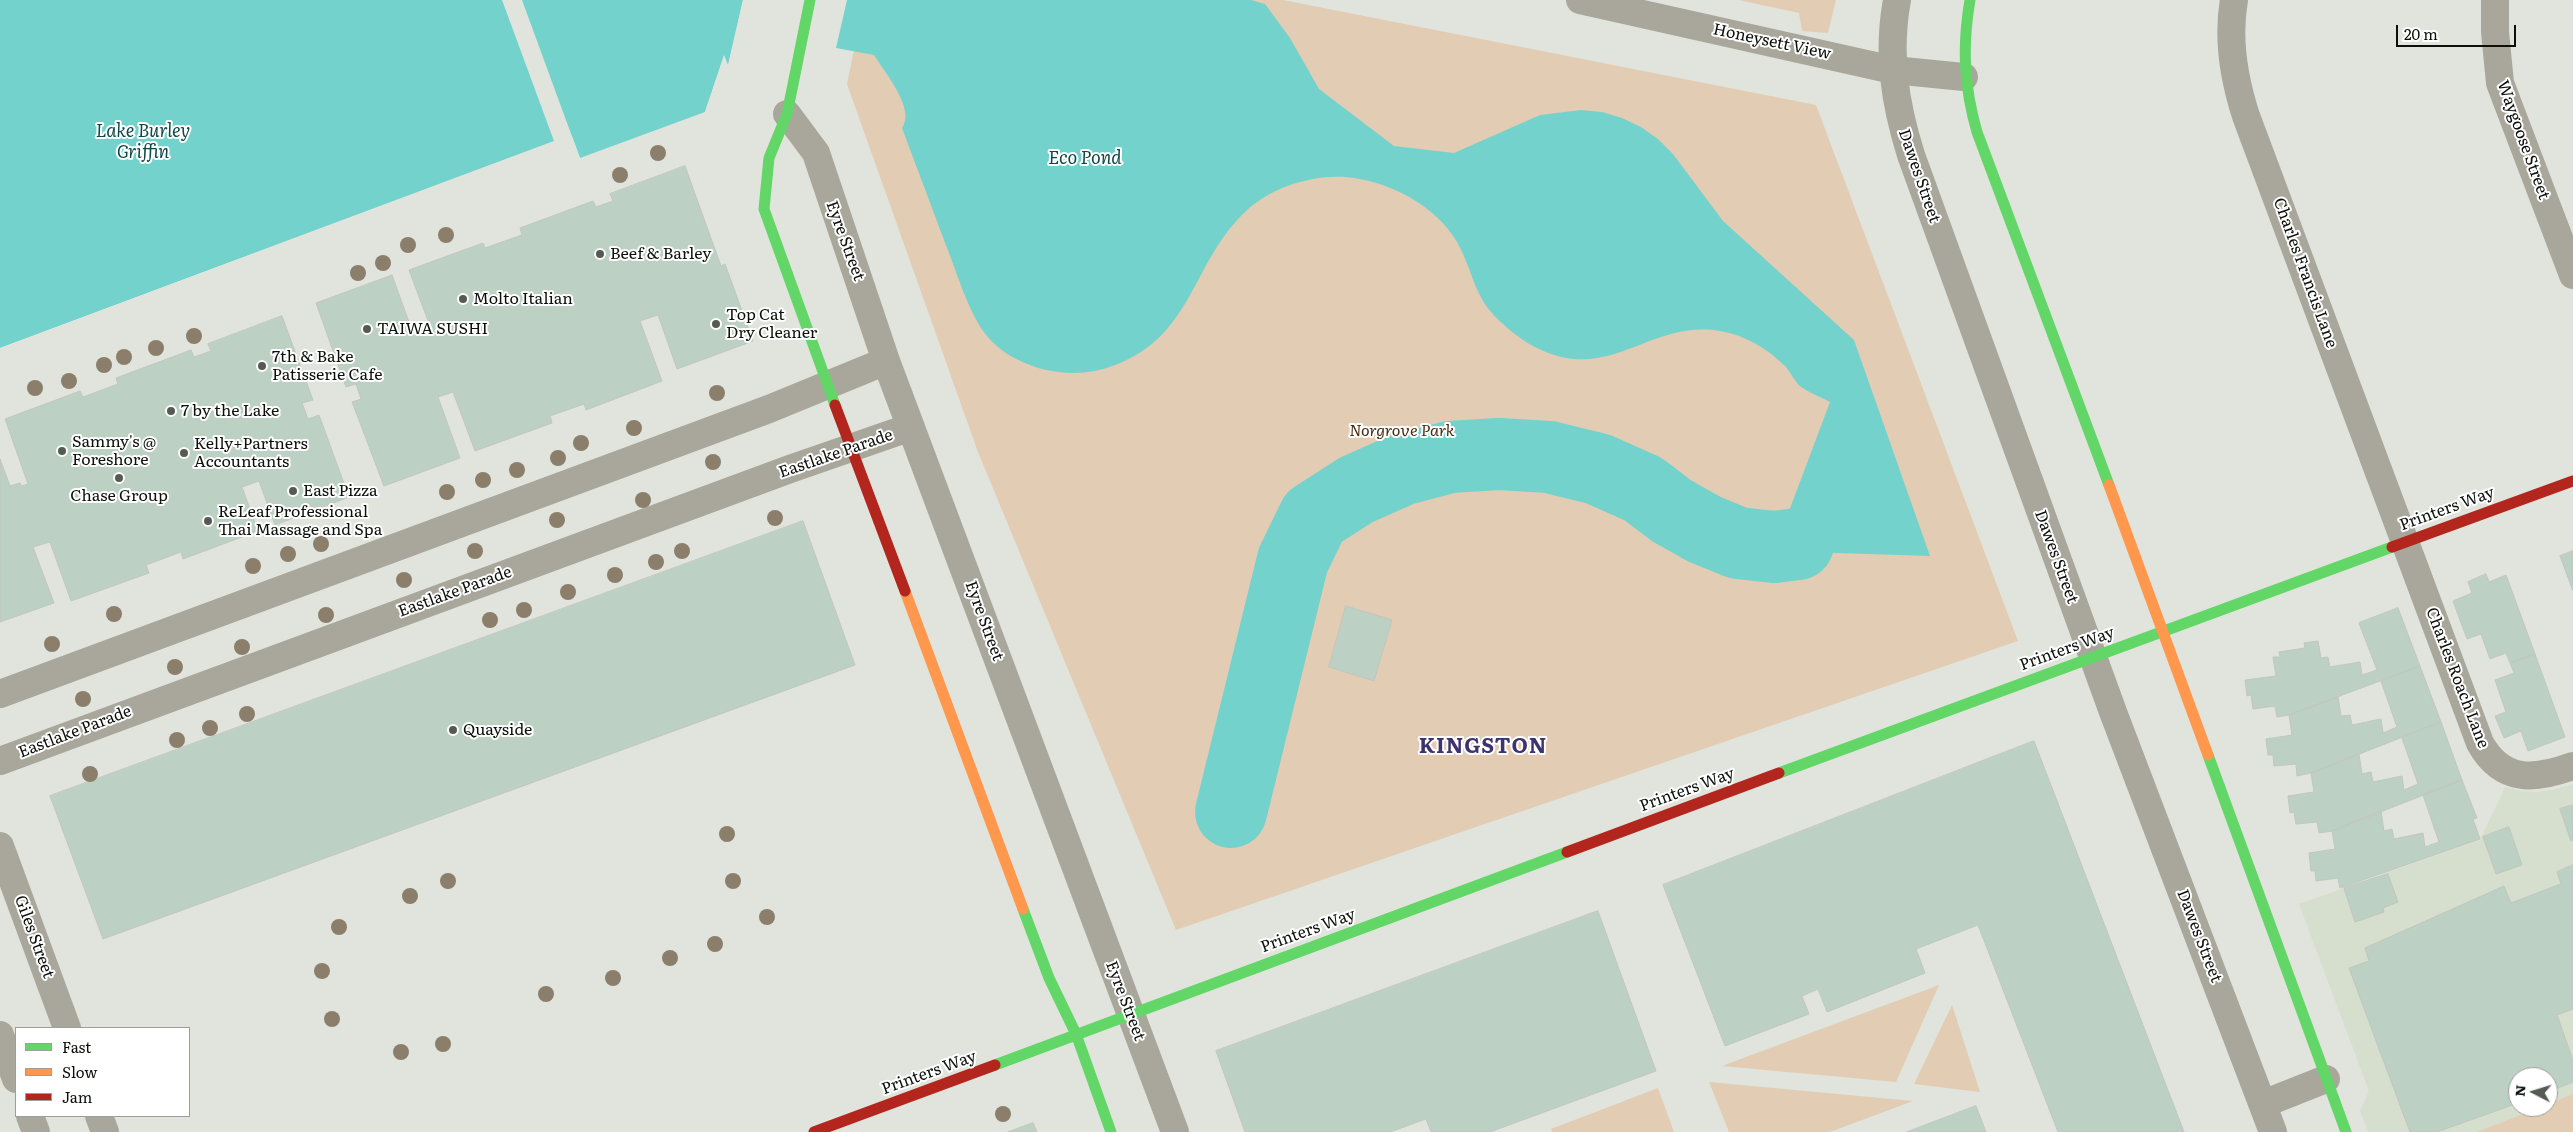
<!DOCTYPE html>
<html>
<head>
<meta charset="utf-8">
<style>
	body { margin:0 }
	#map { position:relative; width:2573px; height:1132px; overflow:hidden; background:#e0e4dc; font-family:Literata,serif }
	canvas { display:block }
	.legend { position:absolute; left:15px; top:1027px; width:175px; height:90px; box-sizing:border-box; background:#fff; border:1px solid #9e9f9d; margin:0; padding:6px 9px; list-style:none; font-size:15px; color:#0c0f0a }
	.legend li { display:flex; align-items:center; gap:10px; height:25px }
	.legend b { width:25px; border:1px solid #9e9f9d }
	.north { position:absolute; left:2508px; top:1067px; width:50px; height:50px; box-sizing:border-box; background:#fff; border:1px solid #9e9f9d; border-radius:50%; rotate:275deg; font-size:14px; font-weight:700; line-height:20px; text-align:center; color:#0c0f0a }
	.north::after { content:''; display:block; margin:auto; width:18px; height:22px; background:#565a54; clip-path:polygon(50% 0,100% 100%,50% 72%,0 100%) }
	.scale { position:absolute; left:2396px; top:25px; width:120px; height:22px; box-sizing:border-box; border:2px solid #0c0f0a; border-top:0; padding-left:6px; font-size:15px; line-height:18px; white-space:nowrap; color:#0c0f0a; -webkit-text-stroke:4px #fff; paint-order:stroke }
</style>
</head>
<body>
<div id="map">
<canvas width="2573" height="1132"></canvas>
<ul class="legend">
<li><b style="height:6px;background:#63d668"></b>Fast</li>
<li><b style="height:6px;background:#ff974d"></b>Slow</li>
<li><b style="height:6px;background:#b3261e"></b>Jam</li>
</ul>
<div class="north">N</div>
<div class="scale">20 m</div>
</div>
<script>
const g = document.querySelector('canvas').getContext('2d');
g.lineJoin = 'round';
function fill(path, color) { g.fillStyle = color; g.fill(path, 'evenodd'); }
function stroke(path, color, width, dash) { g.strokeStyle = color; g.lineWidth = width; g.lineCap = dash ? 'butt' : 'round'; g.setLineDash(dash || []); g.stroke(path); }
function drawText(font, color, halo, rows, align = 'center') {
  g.font = font + ' Literata,serif'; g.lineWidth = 4; g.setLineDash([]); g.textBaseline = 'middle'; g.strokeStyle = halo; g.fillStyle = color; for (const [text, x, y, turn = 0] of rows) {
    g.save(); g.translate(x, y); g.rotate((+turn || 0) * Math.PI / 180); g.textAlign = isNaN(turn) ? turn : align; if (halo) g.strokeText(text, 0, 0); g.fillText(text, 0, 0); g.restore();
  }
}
fill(new Path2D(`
	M2573,784V1132H2368L2360,1110L2369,1091L2299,904L2480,840L2505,787L2521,791L2536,792L2553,790ZM2518,1077H2548V1107H2518Z`), '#d6dece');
fill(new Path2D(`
	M864,0H1283L1816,105L2018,641L1176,930L978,452L847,84Z
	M1739,0H1836L1828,33L1802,31L1799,13Z
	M1939,985L1896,1082L1722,1066Z
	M1952,1005L1980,1092L1914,1084Z
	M1709,1082L1913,1101L1830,1132H1729Z
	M1658,1088L1674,1132H1552L1551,1129Z
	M2573,1094V1132H2477L2541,1107H2548V1104Z`), '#e2ccb3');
fill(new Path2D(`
	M0,0H743L728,66L724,56L705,112L580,158L572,136L555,141L0,348Z
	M847,0H1251L1265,4L1290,38L1319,89L1394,146L1454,153L1540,115L1581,110L1602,112L1622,118L1641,127L1658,139L1673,154L1723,221L1854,340L1930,556L1774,551L1830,402C1821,397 1810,393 1801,387C1795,382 1791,373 1786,367C1768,349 1745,335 1720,331C1648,319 1610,386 1535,347C1519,339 1492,317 1483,301C1472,282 1468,261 1457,242C1436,205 1387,180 1345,177C1310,175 1270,188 1245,212C1192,262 1193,336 1115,365C1095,373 1074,375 1052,371C1023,366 995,351 979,325C965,301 957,273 947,248C932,208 917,168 902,128C916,109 885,73 874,55L836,48Z`), '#74d2cd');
fill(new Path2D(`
	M502,0H522L581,161L578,159L570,139L555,144L0,350V348L554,141Z
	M743,0H745L730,67L727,68L724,63L708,111L705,112L724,55L728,65Z`), '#e0e4dc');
stroke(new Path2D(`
	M1231,812L1293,560L1314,517L1356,490L1401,470L1450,457L1499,454L1549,457L1598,469L1643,489L1672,511L1704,529L1738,543L1774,547L1798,544`), '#74d2cd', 72);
const building = new Path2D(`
	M685,166L721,266L725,264L753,341L677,369L658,315L640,321L662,381L586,410L584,404L550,416L552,423L475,451L453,392L438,397L460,458L384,486L352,402L361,399L356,384L346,387L316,303L392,275L414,336L425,332L426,337L433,334L409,270L483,243L485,248L522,235L520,228L593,201L596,207L613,201L610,194Z
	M282,316L313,400L302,403L308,419L319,415L349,497L275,525L259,481L242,487L258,531L183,559L181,552L146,565L149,573L71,601L50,542L33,547L54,603L0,622V459L10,486L20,483L22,486L28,484L5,419L80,391L83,397L118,384L116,378L191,350L194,357L211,351L208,344Z
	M803,521L855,665L103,939L50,796Z
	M2573,551V591L2560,556Z
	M2486,574L2489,582L2506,575L2535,654L2510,663L2506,653L2490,659L2481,634L2467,639L2453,601L2472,593L2468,582Z
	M1346,606L1392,620L1374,681L1329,667Z
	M2398,608L2420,666L2289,715L2277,717L2275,706L2253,709L2251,695L2247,696L2245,680L2276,676L2273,657H2280L2279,652L2305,648L2304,643L2318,641L2321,658L2328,657L2330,667L2360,662L2362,675L2377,670L2359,623Z
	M2535,654L2565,737L2528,751L2521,731L2504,738L2495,716L2506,712L2495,680L2514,673L2510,663Z
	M2420,666L2441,722L2311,773L2297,776L2296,764L2274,766L2273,755H2268L2266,739L2292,735L2289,715L2338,697L2341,716L2350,715L2352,725L2381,719L2383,733L2397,727L2381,681Z
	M2441,722L2462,780L2332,831L2319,833L2317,822L2296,824L2294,812L2290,813L2288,796L2314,792L2311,773L2359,754L2362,774L2371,772L2373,782L2402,776L2404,790L2418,784L2402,738Z
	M2034,741L2184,1132H2058L1978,925L1916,949L1925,973L1827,1012L1818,989L1802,996L1809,1014L1725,1046L1663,885Z
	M2462,780L2477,818L2473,819L2480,839L2340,888L2338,878L2316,881L2315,871H2311L2309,853L2335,849L2332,831L2381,811L2384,831L2392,829L2394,839L2423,833L2425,847L2439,842L2423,795Z
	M2573,805V840L2571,841L2560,809Z
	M2509,827L2522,865L2496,874L2483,837Z
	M2573,865V1009L2557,1015L2573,1060V1082L2548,1092V1077H2518V1103L2437,1132H2410L2349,968L2369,961L2365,948L2504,886L2511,903L2561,884L2557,872Z
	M2388,874L2398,902L2383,908L2384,912L2355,922L2344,888Z
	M1598,911L1656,1071L1490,1132H1431L1426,1119L1390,1132H1245L1216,1051Z
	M1976,1106L1986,1132H1907Z
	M1033,1123L1037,1132H1008Z`);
fill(building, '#bcd0c3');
stroke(building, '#c1c6c0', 1);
stroke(new Path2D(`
	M1580,0L1893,70L1964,77
	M1897,0C1887,54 1895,104 1911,155L2113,712L2273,1132
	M2234,0C2227,40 2234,79 2246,116L2480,743C2502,783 2535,780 2573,766
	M2495,0V32L2500,83L2573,275
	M787,114L816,153L886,361L1175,1132
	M0,694L769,409L886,361
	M0,761L790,469L911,427
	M0,846L67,1028
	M0,1035L16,1079
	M2263,1104L2326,1079
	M30,1116L36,1132
	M99,1116L105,1132`), '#a9a79b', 28);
stroke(new Path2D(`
	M810,0L787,114L769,158L764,209L835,405
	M1970,0C1962,46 1964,87 1977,132L2109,485
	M2208,755L2346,1132
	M1779,773L2392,547
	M1023,909L1049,978L1076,1034L1111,1132
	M995,1065L1567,852`), '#63d668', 11);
stroke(new Path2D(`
	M2109,485L2208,755
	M905,591L1023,909`), '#ff974d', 11);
stroke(new Path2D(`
	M835,405L905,591
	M2392,547L2573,481
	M1567,852L1779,773
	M814,1132L995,1065`), '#b3261e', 11);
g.fillStyle = '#8b7e6b';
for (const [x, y] of [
	[658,153],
	[620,175],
	[446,235],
	[408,245],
	[383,263],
	[358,273],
	[194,336],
	[156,348],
	[124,357],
	[104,365],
	[69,381],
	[35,388],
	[717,393],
	[634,428],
	[581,443],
	[558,458],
	[713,462],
	[517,470],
	[483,480],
	[447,492],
	[643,500],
	[775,518],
	[557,520],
	[321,544],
	[475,551],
	[682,551],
	[288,554],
	[656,562],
	[253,566],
	[615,575],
	[404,580],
	[568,592],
	[524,610],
	[114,614],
	[326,615],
	[490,620],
	[52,644],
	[242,647],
	[175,667],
	[83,699],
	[247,714],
	[210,728],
	[177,740],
	[90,774],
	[727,834],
	[448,881],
	[733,881],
	[410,896],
	[767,917],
	[339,927],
	[715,944],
	[670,958],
	[322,971],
	[613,978],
	[546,994],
	[332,1019],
	[443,1044],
	[401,1052],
	[1003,1114]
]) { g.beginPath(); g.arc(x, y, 8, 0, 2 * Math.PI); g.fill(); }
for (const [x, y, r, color] of [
	[600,254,5,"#565a54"],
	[463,299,5,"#565a54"],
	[716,324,5,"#565a54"],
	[367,329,5,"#565a54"],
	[262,366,5,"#565a54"],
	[171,411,5,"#565a54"],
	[62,451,5,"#565a54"],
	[184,453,5,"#565a54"],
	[119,478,5,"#565a54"],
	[293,491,5,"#565a54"],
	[208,521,5,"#565a54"],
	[453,730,5,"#565a54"]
]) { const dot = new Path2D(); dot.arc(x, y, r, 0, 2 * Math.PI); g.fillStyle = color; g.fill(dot); stroke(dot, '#fff', 2); }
drawText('16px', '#0c0f0a', '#fff', [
	["Honeysett View",1772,42,12],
	["Waygoose Street",2523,140,70],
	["Dawes Street",1919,176,71],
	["Eyre Street",845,241,70],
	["Charles Francis Lane",2305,273,70],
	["Eastlake Parade",836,454,-19],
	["Printers Way",2447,509,-20],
	["Dawes Street",2056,557,70],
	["Eastlake Parade",455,592,-20],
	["Eyre Street",984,621,70],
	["Printers Way",2067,649,-20],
	["Charles Roach Lane",2457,678,69],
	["Eastlake Parade",75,732,-21],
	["Printers Way",1687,790,-20],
	["Printers Way",1308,931,-20],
	["Dawes Street",2199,936,69],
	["Giles Street",34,937,70],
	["Eyre Street",1125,1001,69],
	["Printers Way",929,1073,-20]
]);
drawText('16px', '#0c0f0a', '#fff', [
	["Beef & Barley",610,254],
	["Molto Italian",473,299],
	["Top Cat",726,315],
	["Dry Cleaner",726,333],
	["TAIWA SUSHI",377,329],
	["7th & Bake",272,357],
	["Patisserie Cafe",272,375],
	["7 by the Lake",181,411],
	["Sammy's @",72,442],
	["Foreshore",72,460],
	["Kelly+Partners",194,444],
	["Accountants",194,462],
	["East Pizza",303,491],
	["Chase Group",119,496,"center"],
	["ReLeaf Professional",218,512],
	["Thai Massage and Spa",218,530],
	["Quayside",463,730]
], 'left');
drawText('italic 16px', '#462b0f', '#fff', [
	["Norgrove Park",1402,431]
]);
drawText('italic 18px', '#0e4947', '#fff', [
	["Lake Burley",143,132],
	["Griffin",143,153],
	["Eco Pond",1085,159]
]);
g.letterSpacing = '1px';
drawText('bold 21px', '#3c336f', '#fff', [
	["KINGSTON",1483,747]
]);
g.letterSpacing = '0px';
</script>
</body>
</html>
